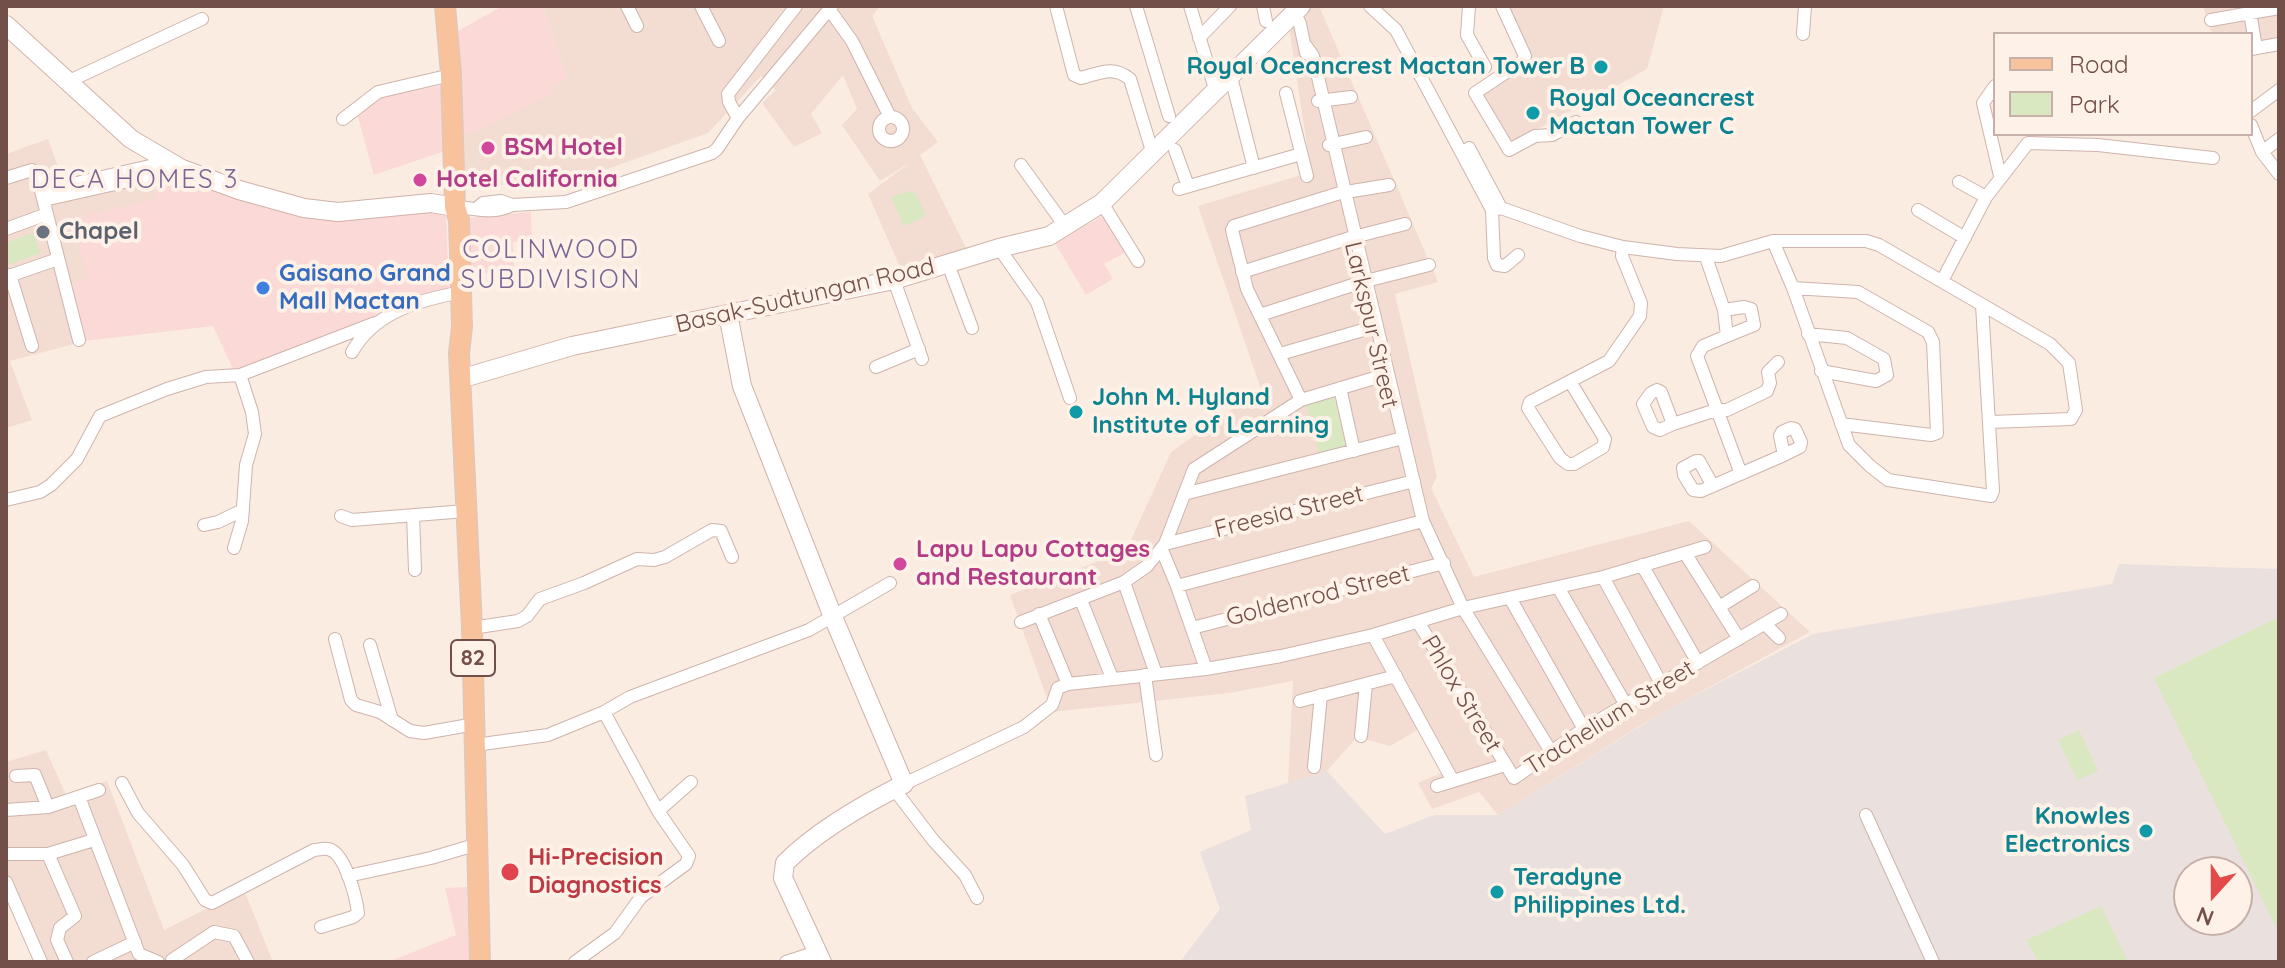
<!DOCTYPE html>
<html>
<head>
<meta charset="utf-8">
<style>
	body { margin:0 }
	#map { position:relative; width:2285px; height:968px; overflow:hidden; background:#fbece2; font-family:Quicksand,sans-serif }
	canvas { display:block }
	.frame { position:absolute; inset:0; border:8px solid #724f49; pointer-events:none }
	.legend { position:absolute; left:1993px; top:32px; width:260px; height:104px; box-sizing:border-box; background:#fef1e8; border:2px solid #c6b0a8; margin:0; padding:10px 14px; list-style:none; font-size:24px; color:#724f49 }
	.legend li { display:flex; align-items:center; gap:16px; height:40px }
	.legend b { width:40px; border:2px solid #c6b0a8 }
	.north { position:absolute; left:2173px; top:856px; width:80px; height:80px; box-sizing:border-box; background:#fef1e8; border:2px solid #c6b0a8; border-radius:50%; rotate:201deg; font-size:22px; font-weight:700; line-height:32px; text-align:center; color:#724f49 }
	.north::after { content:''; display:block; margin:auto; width:28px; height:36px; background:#e24b4a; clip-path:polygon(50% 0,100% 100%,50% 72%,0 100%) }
</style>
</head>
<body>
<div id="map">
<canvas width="2285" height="968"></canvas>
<div class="frame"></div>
<ul class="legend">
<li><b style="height:10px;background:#f8c29c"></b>Road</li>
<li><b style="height:22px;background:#d9e8c1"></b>Park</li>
</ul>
<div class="north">N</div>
</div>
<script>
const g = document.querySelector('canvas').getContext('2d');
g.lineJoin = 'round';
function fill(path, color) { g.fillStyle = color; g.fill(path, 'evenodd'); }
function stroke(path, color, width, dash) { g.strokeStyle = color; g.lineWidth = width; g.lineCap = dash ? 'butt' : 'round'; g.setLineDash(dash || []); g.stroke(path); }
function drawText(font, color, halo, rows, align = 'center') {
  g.font = font + ' Quicksand,sans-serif'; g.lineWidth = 8; g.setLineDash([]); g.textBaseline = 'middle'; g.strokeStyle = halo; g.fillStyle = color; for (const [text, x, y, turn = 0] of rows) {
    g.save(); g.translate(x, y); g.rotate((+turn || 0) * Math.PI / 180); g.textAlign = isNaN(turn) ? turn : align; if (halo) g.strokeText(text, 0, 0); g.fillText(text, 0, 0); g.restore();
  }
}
fill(new Path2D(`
	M543,6H880L872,16L912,108L938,142L920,155L968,252L920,267L918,263L912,265L913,269L902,272L868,194L911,162L880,181L842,125L857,109L843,75L811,114L822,133L794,147L762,103L776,90L761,76L708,133L554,188L464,182L459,136L567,77Z
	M1308,6H1319L1438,282L1395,294L1437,477L1431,488L1474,577L1689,521L1810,632L1649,720L1498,815L1479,792L1432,809L1418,783L1444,772L1421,728L1390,746L1357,737L1327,771L1288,784L1293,681L1229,693L1052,712L1010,595L1112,556L1130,542L1171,452L1261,389L1198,206L1311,172L1288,21Z
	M1504,6H1664L1647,69L1512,143L1479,90L1529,59Z
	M2203,6H2279V47L2251,51V34H2212Z
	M48,139L63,181L149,160L157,199L87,277L70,286L85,341L10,361L32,420L6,428V154Z
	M46,750L66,795L107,781L164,930L244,890L273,962H38L6,890V762Z`), '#f3dcd1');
fill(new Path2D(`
	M503,6H543L567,77L554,86L553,94L478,131L459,136V44L456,32Z
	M444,85L448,150L374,175L357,113L379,97Z
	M150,162L267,201L428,209L446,216L449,288L234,371L213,326L85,341L70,285L87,277L73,218L157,199Z
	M531,212L532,239L513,242L514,271L469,275L468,218Z
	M1104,215L1126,252L1104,264L1113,279L1086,295L1055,243Z
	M467,887L469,962H388L456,935L445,888Z`), '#fbd9d6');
fill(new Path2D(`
	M2119,564L2279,569V962H1180L1220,909L1200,852L1251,830L1245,796L1327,771L1385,834L1434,815H1498L1663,712L1813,634L2112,584ZM2189,872H2237V920H2189Z`), '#eae0dd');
fill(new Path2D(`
	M910,191L916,194L926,216L904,226L891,197Z
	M33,233L41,253L7,265L6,243Z
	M1334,397L1347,448L1320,455L1306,405Z
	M2279,617V933L2154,678Z
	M2079,730L2098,771L2077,780L2058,740Z
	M2101,906L2128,962H2038L2027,940Z`), '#d9e8c1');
const street = new Path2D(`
	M627,6L637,26
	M701,6L719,41
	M1056,6L1074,75L1081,78C1100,73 1113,65 1130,79L1152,151
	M1136,6L1169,116
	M1190,6L1216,92
	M1263,6L1266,21
	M1292,6L1300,24L1306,53
	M1370,6L1396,30L1492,210L1494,258L1497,265L1505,266L1518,255
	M1469,6L1467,35L1485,67
	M1502,6L1525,56L1523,61L1475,93L1509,150L1535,136L1552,135L1576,122
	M2249,6L2256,48
	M829,9L852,41L890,117
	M2211,20L2279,8
	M1803,34L1805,6
	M1199,38L1230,6
	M1306,46L1313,56L1423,521L1463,608L1550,750
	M2251,49L2279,44
	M1231,77L1254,168
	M67,82L202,19
	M1995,86L1983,103L2000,176
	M1286,93L1307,176
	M1318,101L1351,97
	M2251,111L2279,90
	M879 129a12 12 0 1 1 24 0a12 12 0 1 1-24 0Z
	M738,118L729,102L728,94L796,6
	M343,119L378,92L451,75
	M2251,125L2262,152L2279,174
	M1329,145L1366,137
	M1469,148L1501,208
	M1175,150L1188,186
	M2262,152L2279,139
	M1021,165L1065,226
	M6,178L32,170L37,175L79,340
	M1959,182L1986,197
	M1179,189L1301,154
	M42,191L167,162
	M44,200L182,169
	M1102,203L1138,261
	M455,207C476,208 493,215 512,205
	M477,208L483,203L501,201L512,205L566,202L712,153L717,149L738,118L832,6
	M1492,210L1501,208L1580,236L1623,247L1677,254L1721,256L1773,241H1866L1879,245L2050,344L2069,363L2076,410L2071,419L1990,422
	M1918,210L1965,238
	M6,229L47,214
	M1773,241L1793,288L1849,445L1870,466L1888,480L1991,496L1993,491L1982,305
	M999,248L1037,302L1070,398
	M1706,257L1724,310L1727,336L1703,346L1697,356L1741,474
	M948,264L972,328
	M1242,272L1350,238L1405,224
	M10,275L32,346
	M6,277L58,259
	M894,280L922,359
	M1942,281L1986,197L2028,143L2098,145L2213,158
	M1793,288L1858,292L1928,332L1933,342L1937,433L1931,435L1841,424
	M1724,310L1744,307L1751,309L1754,325L1727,336
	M1260,315L1362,282L1429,265
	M1808,334L1847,338L1884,359L1887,375L1876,381L1821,371
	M352,352C373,315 412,302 452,294
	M1280,354L1377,326
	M876,367L919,349
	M1571,383L1605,439L1603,447L1574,464H1568L1560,458L1528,408L1530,402L1609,361L1640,316L1641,303L1622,256L1623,247
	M1340,388L1354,451
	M1657,390L1661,392L1673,424L1660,430L1653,427L1643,404L1651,393Z
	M1301,400L1247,289L1232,230L1234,226L1340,193L1389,185
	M1673,424L1716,410H1727L1767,391L1770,383L1768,372L1778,362
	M1791,428L1795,429L1801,442L1800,447L1784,455L1780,436L1782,432Z
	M1713,486L1699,461H1696L1683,468L1684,475L1693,490L1701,491L1784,455
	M1184,494L1403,438
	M6,500L40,492L51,485L77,459L100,416L167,389L206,377L240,375L375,323
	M413,515L415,570
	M341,516L352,520L466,511
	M204,525L218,522L243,510
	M1165,544L1414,481
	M234,548L242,521L246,465L255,434L252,412L240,375
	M1162,550L1177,586L1206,669
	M1685,553L1739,639
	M1642,565L1698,663
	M1603,577L1662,685
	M1124,582L1156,674
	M1177,586L1423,521
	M1558,587L1626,705
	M1510,598L1584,729
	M1081,600L1112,678
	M1719,607L1753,586
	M1039,614L1068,684
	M1021,622L1124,582L1147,566L1165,544L1194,469L1301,400L1388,374
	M1418,622L1514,778L1584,729L1781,614
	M1765,624L1779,638
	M472,628L518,621L527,616L540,599L584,583L637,559L654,560L665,557L712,530L721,531L732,557
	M1192,628L1444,563
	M1373,635L1453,781
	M335,639L351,700L356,705L380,712L410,731L424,733L475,724
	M370,645L392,720
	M1145,675L1156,755
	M1300,701L1396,676
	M1361,736L1366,684
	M475,745L548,735L604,712L630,697L809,630L890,583
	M1314,767L1321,695
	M16,776L35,775L48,807
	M122,783L138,813L183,865L205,900L212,903L314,850C318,850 324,848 328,849C345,852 356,897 358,913L353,917L321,927
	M904,784L1024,727L1052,705L1058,688L1068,684L1206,669L1281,656L1373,635L1463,608L1603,577L1705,547
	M1437,786L1505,765
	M894,789L933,840L965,875L977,898
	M79,797L139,954L158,962
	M6,810L48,807L99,790
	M658,811L691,782
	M1866,815L1933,962
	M6,854H48L94,840
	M48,854L75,916L60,928L57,940L67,962
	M348,876L431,858L478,844
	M6,882L41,962
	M172,960L214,932L234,936L248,962
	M93,962L135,942
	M575,962L615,933L641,897L686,864L689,856L658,811L604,712
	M786,962L817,952`);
const secondary = new Path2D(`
	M6,25L131,139L182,169L239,190L304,208L338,212L431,203L455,207
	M728,314L742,386L833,617L904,784C864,804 817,831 785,863L783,878L822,962
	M460,379L572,346L894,280L999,248L1049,236L1102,203L1301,6`);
const primary = new Path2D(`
	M445,6L451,74L455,207L459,220L462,327L459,353L472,628L480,962`);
stroke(street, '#ceb4ac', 14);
stroke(secondary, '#d1b2a9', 20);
stroke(primary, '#d5cac8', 22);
stroke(street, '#fff', 12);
stroke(secondary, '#fff', 18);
stroke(primary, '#f8c29c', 20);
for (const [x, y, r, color] of [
	[1601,67,8,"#0f9aa8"],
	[1533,113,8,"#0f9aa8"],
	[488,148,8,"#d1479c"],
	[420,180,8,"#d1479c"],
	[43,232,8,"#6b7280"],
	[263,288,8,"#3f7fe0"],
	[1076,412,8,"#0f9aa8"],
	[900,564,8,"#d1479c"],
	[2146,831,8,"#0f9aa8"],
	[510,872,10,"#e0444e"],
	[1497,892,8,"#0f9aa8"]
]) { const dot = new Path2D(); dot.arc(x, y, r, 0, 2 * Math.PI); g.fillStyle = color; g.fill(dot); stroke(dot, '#fef1e8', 3); }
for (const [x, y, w] of [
	[473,658,44]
]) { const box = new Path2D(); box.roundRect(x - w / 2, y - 18, w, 36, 6); g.fillStyle = '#fef1e8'; g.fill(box); stroke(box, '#724f49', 2); }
drawText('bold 22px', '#724f49', null, [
	["82",473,658]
]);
drawText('bold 24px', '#0d838f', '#fef1e8', [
	["Royal Oceancrest Mactan Tower B",1585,67,"right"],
	["Royal Oceancrest",1549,99],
	["Mactan Tower C",1549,127],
	["John M. Hyland",1092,398],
	["Institute of Learning",1092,426],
	["Knowles",2130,817,"right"],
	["Electronics",2130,845,"right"],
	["Teradyne",1513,878],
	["Philippines Ltd.",1513,906]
], 'left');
drawText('bold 24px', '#b23c85', '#fef1e8', [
	["BSM Hotel",504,148],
	["Hotel California",436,180],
	["Lapu Lapu Cottages",916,550],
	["and Restaurant",916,578]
], 'left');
drawText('bold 24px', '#5b616d', '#fef1e8', [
	["Chapel",59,232]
], 'left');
drawText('bold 24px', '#366cbe', '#fef1e8', [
	["Gaisano Grand",279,274],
	["Mall Mactan",279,302]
], 'left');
drawText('24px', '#724f49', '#fef1e8', [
	["Basak-Sudtungan Road",805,296,-13],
	["Larkspur Street",1371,325,77],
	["Freesia Street",1289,512,-14],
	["Goldenrod Street",1318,596,-14],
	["Phlox Street",1461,694,59],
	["Trachelium Street",1610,718,-32]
]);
drawText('bold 24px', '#be3a42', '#fef1e8', [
	["Hi-Precision",528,858],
	["Diagnostics",528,886]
], 'left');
g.letterSpacing = '2px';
drawText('26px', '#7b6595', '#fef1e8', [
	["DECA HOMES 3",135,180],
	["COLINWOOD",551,250],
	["SUBDIVISION",551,280]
]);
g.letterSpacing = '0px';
</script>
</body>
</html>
